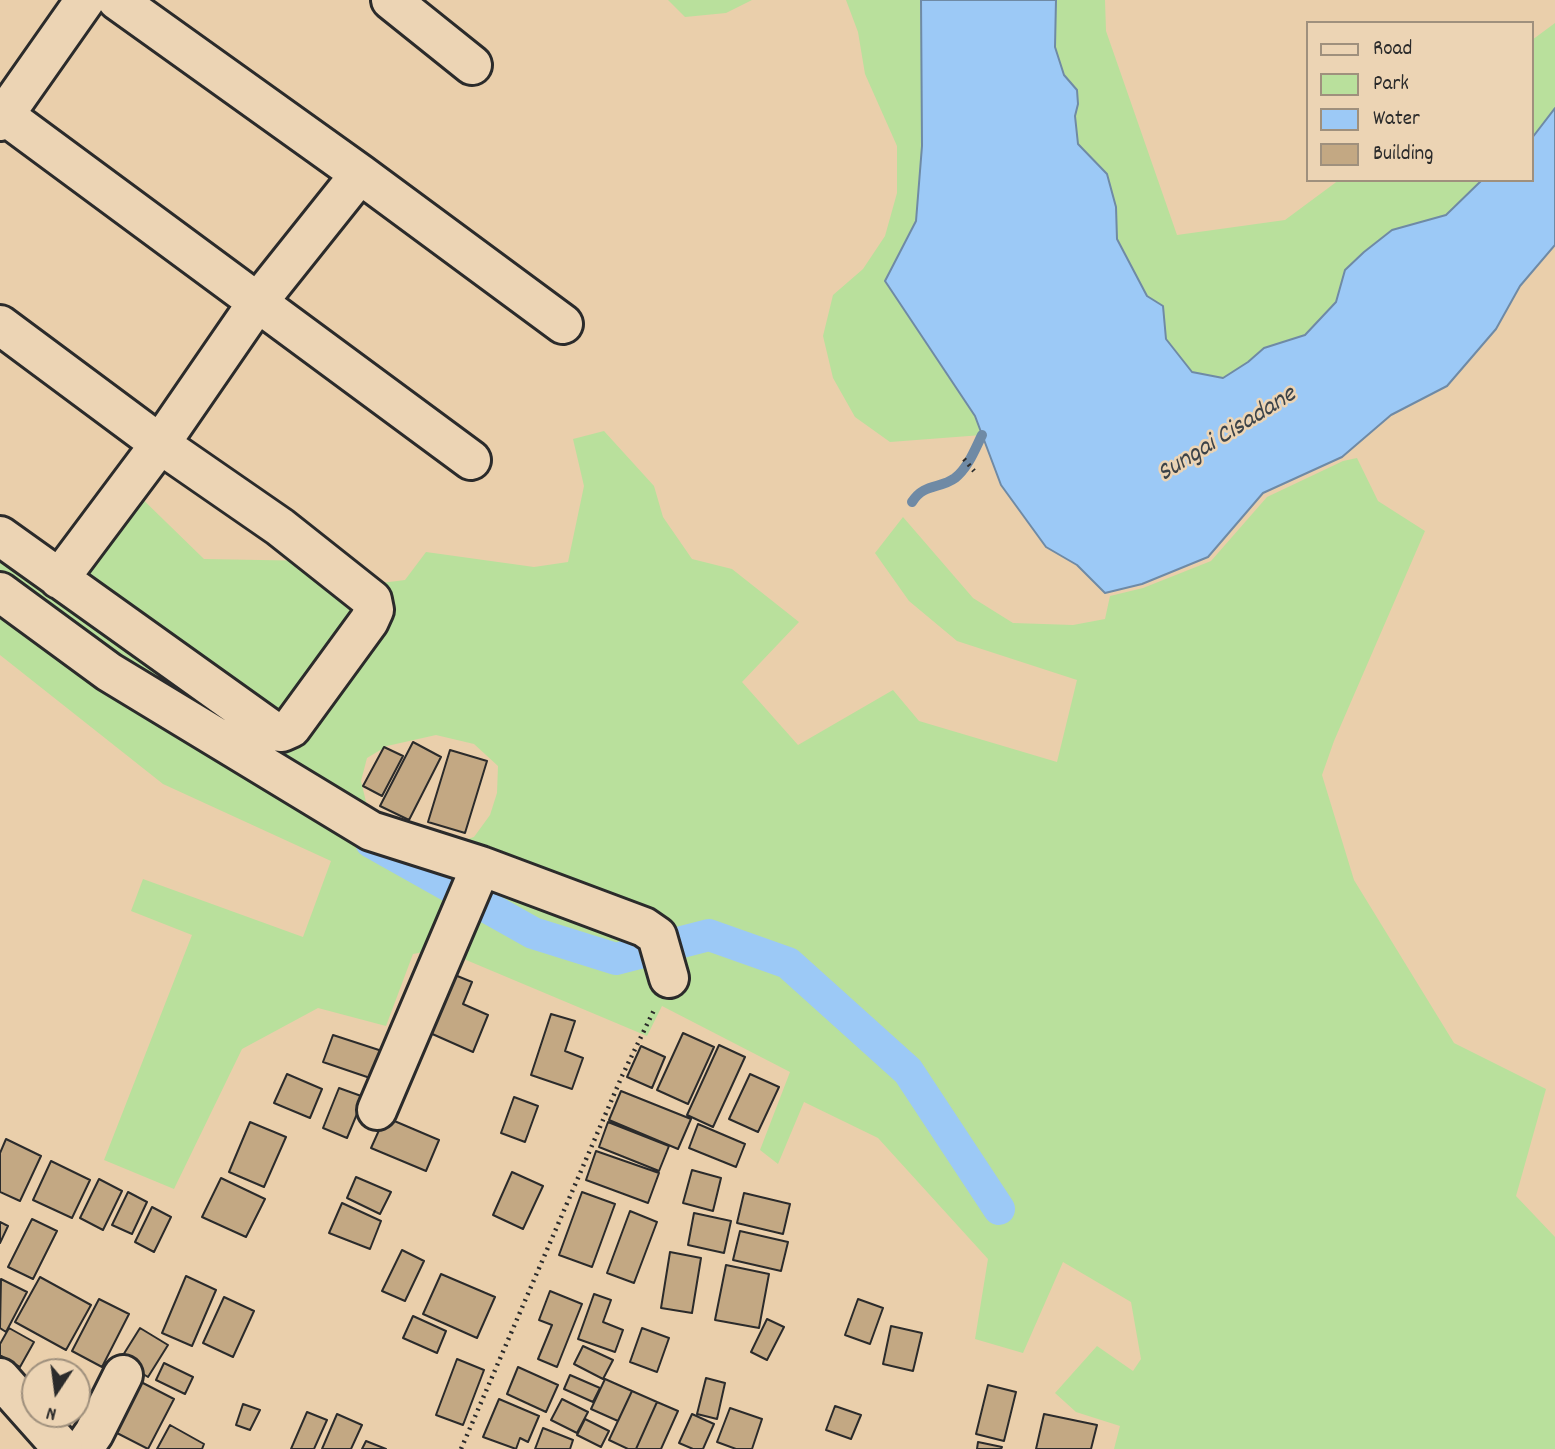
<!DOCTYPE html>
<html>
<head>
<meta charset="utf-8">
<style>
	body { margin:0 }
	#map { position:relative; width:1555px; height:1449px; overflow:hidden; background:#eacfab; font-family:Dekko,sans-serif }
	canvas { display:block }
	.legend { position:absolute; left:1306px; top:21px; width:228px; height:161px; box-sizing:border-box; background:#ecd4b4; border:2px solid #9f907d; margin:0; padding:9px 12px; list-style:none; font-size:21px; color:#2b2b2b }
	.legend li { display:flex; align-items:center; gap:14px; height:35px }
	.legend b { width:35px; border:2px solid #9f907d }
	.north { position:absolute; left:21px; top:1358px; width:70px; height:70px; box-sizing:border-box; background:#ecd4b4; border:2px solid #9f907d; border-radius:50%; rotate:193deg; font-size:19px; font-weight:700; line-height:28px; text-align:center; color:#2b2b2b }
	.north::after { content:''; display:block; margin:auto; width:24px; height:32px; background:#2b2b2b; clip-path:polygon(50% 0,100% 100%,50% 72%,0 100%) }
</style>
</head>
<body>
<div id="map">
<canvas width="1555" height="1449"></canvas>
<ul class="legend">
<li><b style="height:9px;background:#ecd4b4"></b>Road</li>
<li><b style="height:19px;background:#b9e09c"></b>Park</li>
<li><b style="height:19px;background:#9cc9f6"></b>Water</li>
<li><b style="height:19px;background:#c3a883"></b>Building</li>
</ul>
<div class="north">N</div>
</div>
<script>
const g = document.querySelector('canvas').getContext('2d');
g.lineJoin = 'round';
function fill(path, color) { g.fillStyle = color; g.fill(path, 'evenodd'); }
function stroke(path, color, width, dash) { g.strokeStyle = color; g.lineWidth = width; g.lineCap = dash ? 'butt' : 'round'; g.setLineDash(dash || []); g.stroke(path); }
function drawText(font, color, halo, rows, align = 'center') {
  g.font = font + ' Dekko,sans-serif'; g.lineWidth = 5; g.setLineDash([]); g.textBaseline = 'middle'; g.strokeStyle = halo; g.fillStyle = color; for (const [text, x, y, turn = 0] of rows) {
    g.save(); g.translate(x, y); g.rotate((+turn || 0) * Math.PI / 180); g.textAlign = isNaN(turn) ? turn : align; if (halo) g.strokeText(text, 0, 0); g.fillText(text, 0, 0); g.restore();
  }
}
fill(new Path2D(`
	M668,0H752L726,13L685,17Z
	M846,0H921L922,146L916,221L885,281L975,416L982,435L890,442L855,417L833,378L823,336L833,295L863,269L885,236L897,193V146L865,74L858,32Z
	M1056,0H1105L1106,31L1177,235L1285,220L1339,180H1482L1446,215L1392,230L1345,270L1336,302L1305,335L1264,348L1248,362L1223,379L1192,372L1166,339L1163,307L1147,296L1117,238L1116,207L1107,175L1078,144L1075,116L1078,104L1077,90L1064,75L1055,47Z
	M1555,23V108L1532,138V40Z
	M604,431L654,486L663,517L692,559L732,569L799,622L742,682L798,745L893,690L919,721L1057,762L1077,680L957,641L909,601L875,553L903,517L973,598L1013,623L1073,625L1105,619L1110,596L1143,588L1211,561L1267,497L1343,461L1357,458L1378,501L1425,531L1334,741L1322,775L1354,880L1454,1043L1546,1089L1516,1196L1555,1237V1449H1114L1120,1426L1076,1412L1055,1393L1097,1346L1133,1371L1141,1359L1131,1302L1063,1262L1023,1353L975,1339L988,1259L878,1138L804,1102L778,1164L760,1150L790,1072L662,1006L647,1036L440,949L413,954L386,1026L318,1008L242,1049L174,1189L104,1160L192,935L131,911L143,879L303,937L331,861L163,784L0,655V559L58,590L128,485L204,559L317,561L333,589L405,580L426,552L534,567L568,562L584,486L573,439ZM436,735L474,744L498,766L497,793L490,815L474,837L456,843L391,830L367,806L361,781L367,758L387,746Z`), '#b9e09c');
const water = new Path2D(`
	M921,0H1056L1055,47L1064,75L1077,90L1078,104L1075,116L1078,144L1107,174L1116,207L1117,239L1147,296L1163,306L1166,339L1192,372L1223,378L1248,362L1264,348L1305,335L1336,302L1345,270L1364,252L1392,230L1446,215L1482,180H1532V138L1555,108V245L1520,286L1496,329L1447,386L1391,415L1342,457L1263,493L1208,557L1142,584L1105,593L1077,565L1046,547L1001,485L975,416L885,281L916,221L922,146Z`);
fill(water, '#9cc9f6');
stroke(water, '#6f8aa5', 2);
stroke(new Path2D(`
	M912,502C924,483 940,489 955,478C968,468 975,449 982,435`), '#6f8aa5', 10);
stroke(new Path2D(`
	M371,842L533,933L616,959L709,935L788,963L908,1071L999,1209`), '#9cc9f6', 32);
const building = new Path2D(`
	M413,742L441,757L409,820L380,806Z
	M384,747L403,756L382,796L363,786Z
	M450,750L487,761L465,833L428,822Z
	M445,971L472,982L463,1004L488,1015L473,1052L421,1029Z
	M551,1014L575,1021L565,1051L583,1058L572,1089L531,1075Z
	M683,1033L714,1047L688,1104L657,1090Z
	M333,1035L382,1051L373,1079L323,1062Z
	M719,1045L745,1057L713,1127L687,1115Z
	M641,1046L665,1057L652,1088L627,1077Z
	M287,1074L322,1089L310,1118L274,1103Z
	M750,1074L779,1087L758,1132L729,1119Z
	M339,1088L364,1097L347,1138L323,1128Z
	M621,1091L691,1119L678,1149L609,1120Z
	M514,1097L538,1106L525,1142L501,1133Z
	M385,1117L439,1140L426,1171L371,1148Z
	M250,1122L286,1137L264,1187L229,1172Z
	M608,1122L669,1146L659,1171L599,1147Z
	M698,1124L745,1144L736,1167L689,1148Z
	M6,1139L41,1156L20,1201L0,1192V1153Z
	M596,1151L659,1173L648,1203L586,1180Z
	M51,1161L90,1180L72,1218L33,1200Z
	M692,1170L721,1178L713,1211L683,1203Z
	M512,1172L543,1186L523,1229L493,1215Z
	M356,1177L391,1192L380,1214L347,1198Z
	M221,1178L265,1199L246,1237L202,1217Z
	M99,1179L122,1191L103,1230L80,1218Z
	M128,1192L147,1202L132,1234L112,1225Z
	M582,1192L615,1204L592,1267L559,1255Z
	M744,1193L790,1204L783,1234L737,1223Z
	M342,1203L381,1221L370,1249L329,1233Z
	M152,1207L171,1217L154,1252L135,1242Z
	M630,1211L657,1222L634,1283L607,1273Z
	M694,1213L731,1221L724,1253L688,1245Z
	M32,1219L57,1231L33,1279L8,1267Z
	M0,1222L8,1226L0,1243Z
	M740,1231L788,1242L781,1271L733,1260Z
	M402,1250L424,1261L405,1301L382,1291Z
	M670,1252L701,1258L692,1313L661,1308Z
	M726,1265L769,1274L759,1328L715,1320Z
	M441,1274L495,1297L477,1338L423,1314Z
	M186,1276L216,1290L192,1346L162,1333Z
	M40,1277L91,1305L66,1350L15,1322Z
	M1,1279L27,1292L6,1332L0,1328Z
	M550,1291L582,1304L557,1367L538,1359L552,1325L539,1320Z
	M594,1294L611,1300L603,1322L623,1330L615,1352L578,1339Z
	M224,1297L254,1311L233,1357L203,1343Z
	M99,1299L129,1314L102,1367L72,1351Z
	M858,1299L883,1308L870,1344L845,1335Z
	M413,1316L446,1331L437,1353L403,1338Z
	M767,1319L784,1327L767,1360L751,1352Z
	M891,1326L922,1333L913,1371L883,1364Z
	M9,1328L34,1342L20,1367L0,1355V1344Z
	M140,1328L168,1345L148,1377L120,1360Z
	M642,1328L669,1338L657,1372L630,1362Z
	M583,1346L613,1360L603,1379L574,1364Z
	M457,1359L484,1370L463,1425L436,1415Z
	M164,1363L193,1377L185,1394L156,1380Z
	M518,1367L558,1385L546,1412L507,1394Z
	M570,1375L600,1388L593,1402L564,1389Z
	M706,1378L725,1383L717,1419L697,1414Z
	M605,1379L632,1391L618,1421L591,1409Z
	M141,1382L174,1399L148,1449L115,1432Z
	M988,1385L1016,1392L1004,1441L976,1434Z
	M632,1391L657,1402L636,1449H628L609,1440Z
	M499,1399L539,1416L528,1442L520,1438L516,1449L483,1437Z
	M562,1399L588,1412L577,1433L551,1420Z
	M657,1402L678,1411L661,1449H636Z
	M243,1404L260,1410L250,1430L236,1425Z
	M835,1406L861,1415L851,1439L826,1430Z
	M730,1408L762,1419L752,1449H736L717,1442Z
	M307,1412L327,1420L314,1449H291Z
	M337,1414L362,1425L351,1449H322Z
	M692,1414L714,1424L703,1449H693L679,1443Z
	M1044,1414L1097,1425L1091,1449H1036Z
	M585,1419L609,1431L601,1447L577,1435Z
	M170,1425L204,1444L202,1449H157Z
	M543,1428L573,1440L570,1449H535Z
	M366,1441L386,1449H362Z
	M978,1442L1002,1447L1001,1449H977Z`);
fill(building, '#c3a883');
stroke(building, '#2b2b2b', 2);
const minor = new Path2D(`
	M117,0L360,174L563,324
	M391,0L472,65
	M0,112L471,460
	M0,121L85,0
	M0,325L160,444L280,527L372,600L374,610L369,621L291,728L282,732L273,731L0,536
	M59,579L160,444L257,303L360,174
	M0,592L109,672L371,831L481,866L644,927L657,936L669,978
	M377,1110L481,866
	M83,1449L94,1433L123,1375`);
const major = new Path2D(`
	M0,1378L63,1449`);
stroke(minor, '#2b2b2b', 44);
stroke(major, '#2b2b2b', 44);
stroke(new Path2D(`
	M964,459L974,471
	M461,1449L622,1076L655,1008`), '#2b2b2b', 4.5, [2, 5]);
stroke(minor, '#ecd4b4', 38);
stroke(major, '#ecd4b4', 38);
drawText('italic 26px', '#3c4349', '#ecd4b4', [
	["Sungai Cisadane",1228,436,-32]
]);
</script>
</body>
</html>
